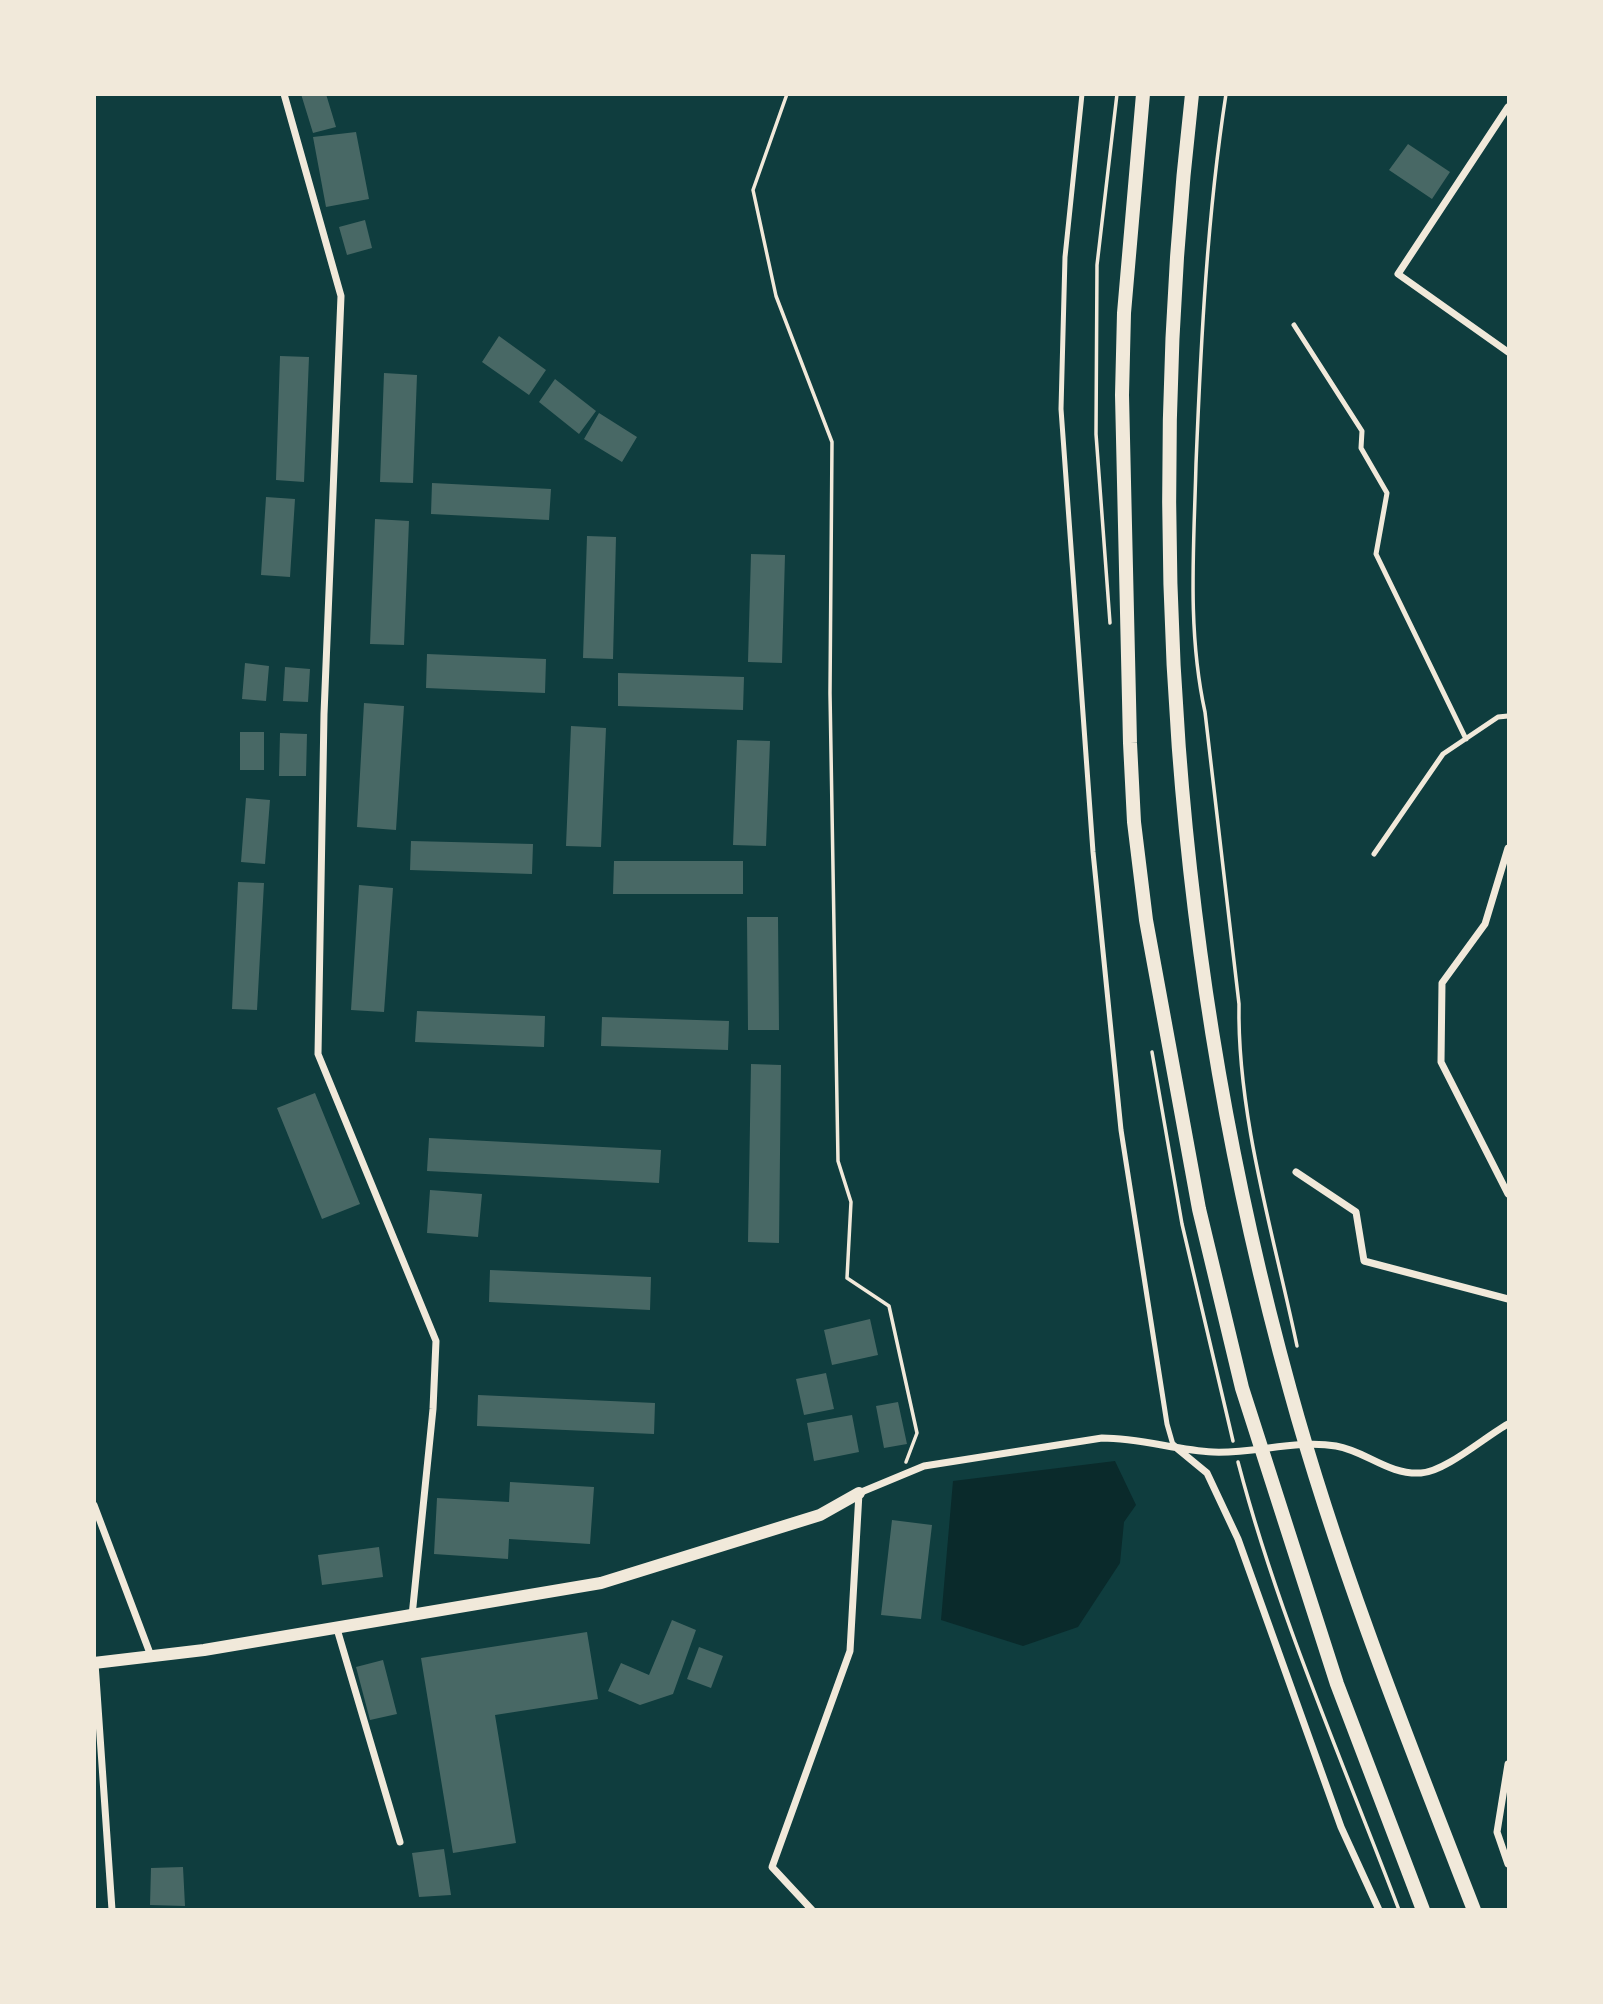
<!DOCTYPE html>
<html>
<head>
<meta charset="utf-8">
<style>
	body { margin:0 }
	#map { position:relative; width:1603px; height:2004px; overflow:hidden; background:#0f3d3e; font-family:Mulish,sans-serif }
	canvas { display:block }
	.frame { position:absolute; inset:0; border:96px solid #f1e9da; pointer-events:none }
</style>
</head>
<body>
<div id="map">
<canvas width="1603" height="2004"></canvas>
<div class="frame"></div>
</div>
<script>
const g = document.querySelector('canvas').getContext('2d');
g.lineJoin = 'round';
function fill(path, color) { g.fillStyle = color; g.fill(path, 'evenodd'); }
function stroke(path, color, width, dash) { g.strokeStyle = color; g.lineWidth = width; g.lineCap = dash ? 'butt' : 'round'; g.setLineDash(dash || []); g.stroke(path); }
fill(new Path2D(`
	M1115,1461L1136,1505L1124,1522L1120,1563L1078,1627L1023,1646L941,1620L953,1481Z`), '#0a2a2b');
fill(new Path2D(`
	M301,94H326L336,127L313,133Z
	M356,132L369,199L326,207L313,137Z
	M1408,144L1450,172L1432,199L1389,170Z
	M365,220L372,248L347,255L339,227Z
	M499,336L546,370L529,395L482,362Z
	M280,356L309,357L304,482L276,480Z
	M384,373L417,375L413,483L380,482Z
	M555,379L596,411L579,434L539,402Z
	M599,413L637,437L622,462L584,439Z
	M432,483L551,489L549,520L431,514Z
	M266,497L295,499L290,577L261,575Z
	M375,519L409,521L404,645L370,644Z
	M587,536L616,537L613,659L583,658Z
	M751,554L785,555L782,663L748,662Z
	M427,654L546,659L545,693L426,688Z
	M245,663L269,666L266,701L242,699Z
	M285,667L310,669L308,702L283,701Z
	M618,673L744,677L743,710L618,706Z
	M364,703L404,706L396,830L357,827Z
	M571,726L606,728L601,847L566,846Z
	M240,732H264V770H240Z
	M280,733L307,734L306,776H279Z
	M737,740L770,741L766,846L733,845Z
	M246,798L270,800L265,864L241,862Z
	M411,841L533,844L532,874L410,870Z
	M614,861H743V894H613Z
	M238,882L264,883L257,1010L232,1009Z
	M359,885L393,888L384,1012L351,1010Z
	M747,917H778L779,1030H748Z
	M417,1011L545,1016L544,1047L415,1042Z
	M602,1017L729,1021L728,1050L601,1046Z
	M751,1064L781,1065L779,1243L748,1242Z
	M315,1093L360,1204L322,1219L277,1108Z
	M429,1138L661,1150L659,1183L427,1171Z
	M430,1190L482,1194L478,1237L427,1233Z
	M490,1270L651,1277L650,1310L489,1302Z
	M870,1319L878,1355L832,1365L824,1330Z
	M826,1373L834,1409L804,1415L796,1379Z
	M478,1395L655,1403L654,1434L477,1426Z
	M898,1402L907,1444L884,1448L876,1406Z
	M852,1415L859,1452L814,1461L807,1423Z
	M510,1482L594,1487L590,1544L509,1539L508,1559L434,1554L437,1498L509,1502Z
	M892,1520L932,1525L921,1619L881,1615Z
	M379,1547L383,1577L322,1585L318,1555Z
	M672,1620L696,1630L673,1694L640,1705L608,1691L621,1663L649,1675Z
	M587,1632L598,1699L495,1715L516,1843L453,1853L421,1658Z
	M699,1647L723,1656L711,1688L687,1679Z
	M383,1660L397,1714L370,1720L356,1667Z
	M444,1849L451,1895L419,1897L412,1853Z
	M183,1867L185,1906L150,1905L151,1868Z`), '#486865');
stroke(new Path2D(`
	M787,94L753,190L776,296L832,442L830,693L838,1161L851,1202L847,1278L889,1306L917,1433L906,1462
	M1226,94C1207,217 1201,340 1196,464C1194,547 1187,630 1205,712L1239,1004C1237,1116 1274,1236 1297,1346
	M1110,623L1096,434L1097,265L1117,94
	M1152,1052L1182,1224L1233,1441
	M1238,1462C1278,1615 1343,1762 1399,1910`), '#f1e9da', 3.5);
stroke(new Path2D(`
	M1082,94L1065,257L1061,409L1093,852L1121,1130L1167,1424L1173,1445
	M1294,325L1362,431L1361,448L1387,493L1376,554L1466,739
	M1374,854L1443,754L1498,717L1508,716`), '#f1e9da', 5);
stroke(new Path2D(`
	M284,94L341,296L324,714L318,1054L436,1341L433,1409L412,1616
	M1508,107L1398,274L1508,352
	M1508,848L1485,924L1442,983L1441,1062L1508,1194
	M1296,1172L1356,1212L1364,1261L1508,1299
	M1173,1445L1207,1473L1238,1539L1341,1827L1379,1910
	M94,1505L151,1656
	M337,1629L400,1842
	M95,1663L112,1910
	M1508,1764L1497,1832L1508,1864
	M812,1910L772,1867L850,1651L859,1493L924,1466L1102,1438C1140,1438 1176,1450 1213,1452C1253,1454 1297,1439 1336,1446C1366,1451 1388,1475 1421,1473C1445,1472 1486,1436 1508,1424`), '#f1e9da', 7);
stroke(new Path2D(`
	M94,1663L204,1650L601,1583L820,1515L859,1493`), '#f1e9da', 12);
stroke(new Path2D(`
	M1143,94L1124,313L1122,395L1130,743L1134,822L1146,920L1199,1209L1242,1388L1337,1684L1423,1910
	M1192,94C1142,526 1174,971 1290,1390C1339,1568 1407,1738 1474,1910`), '#f1e9da', 14);
</script>
</body>
</html>
